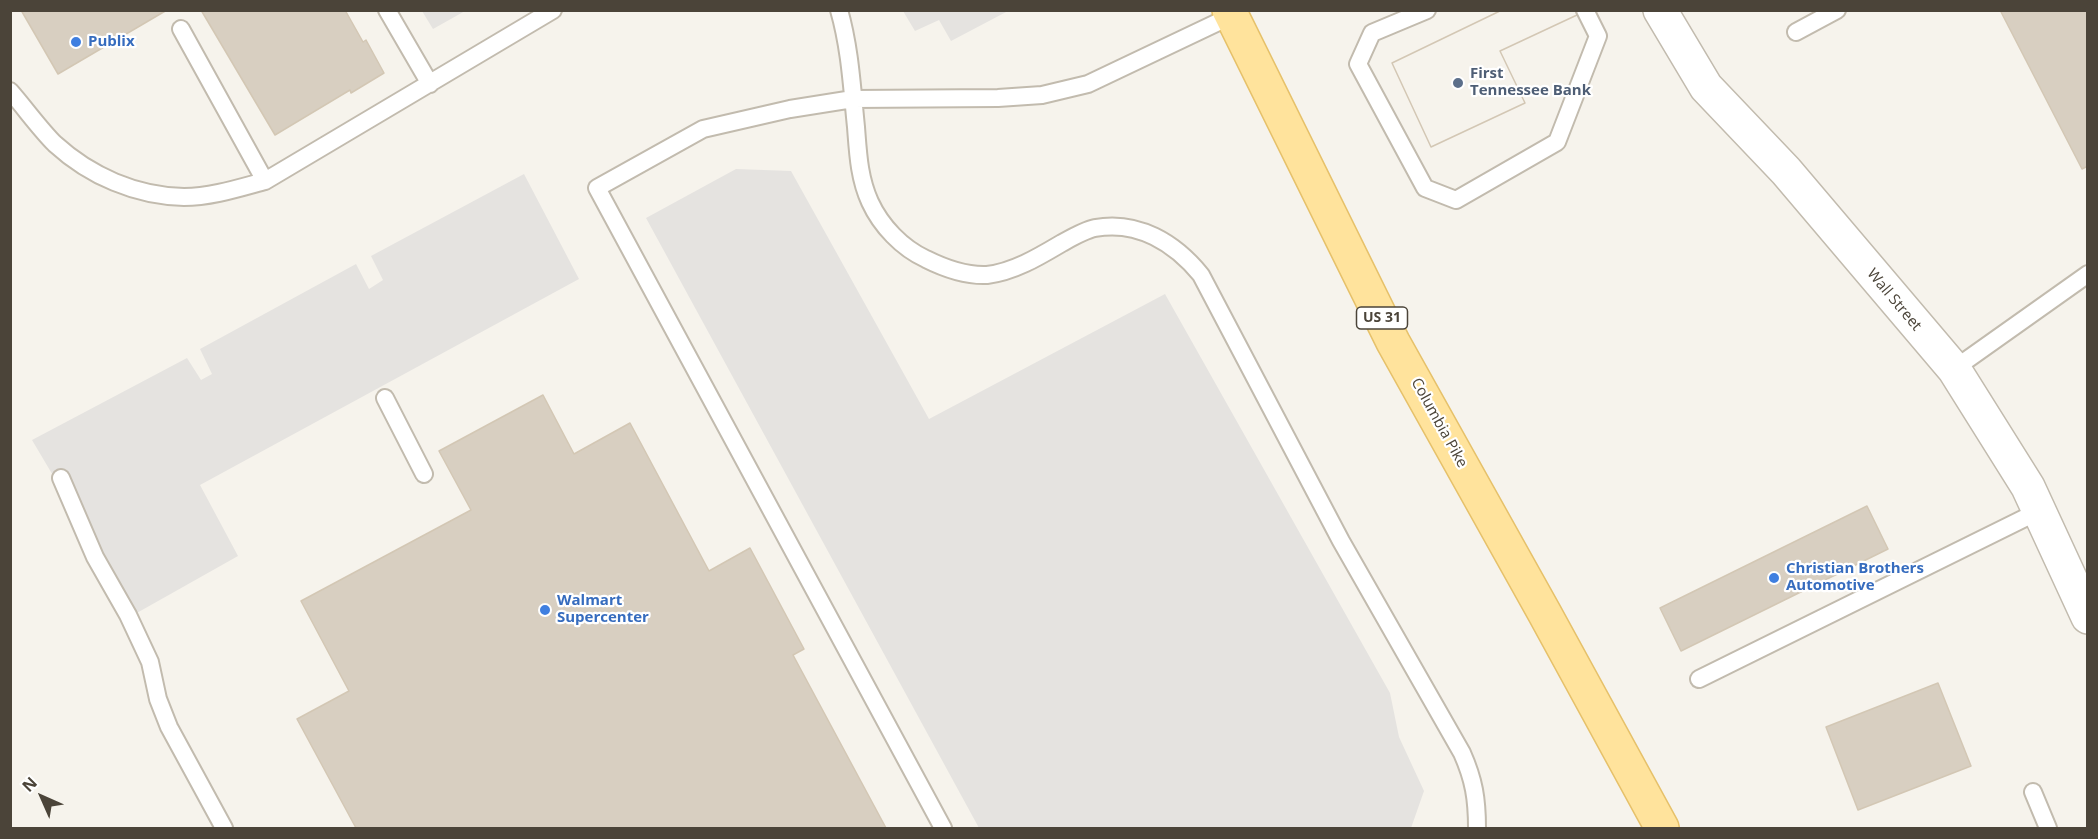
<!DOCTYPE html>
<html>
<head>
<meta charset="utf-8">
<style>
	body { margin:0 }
	#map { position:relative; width:2098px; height:839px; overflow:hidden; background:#f6f3ec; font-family:"Open Sans",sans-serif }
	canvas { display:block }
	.frame { position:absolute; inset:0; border:12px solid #4b4439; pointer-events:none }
	.north { position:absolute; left:12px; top:767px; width:60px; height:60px; -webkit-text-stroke:4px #fff; paint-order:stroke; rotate:315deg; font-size:16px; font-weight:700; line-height:24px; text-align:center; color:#4b4439 }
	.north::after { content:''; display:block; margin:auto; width:21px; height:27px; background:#4b4439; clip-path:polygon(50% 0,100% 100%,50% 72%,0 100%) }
</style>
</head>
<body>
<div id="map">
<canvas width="2098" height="839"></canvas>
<div class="frame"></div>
<div class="north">N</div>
</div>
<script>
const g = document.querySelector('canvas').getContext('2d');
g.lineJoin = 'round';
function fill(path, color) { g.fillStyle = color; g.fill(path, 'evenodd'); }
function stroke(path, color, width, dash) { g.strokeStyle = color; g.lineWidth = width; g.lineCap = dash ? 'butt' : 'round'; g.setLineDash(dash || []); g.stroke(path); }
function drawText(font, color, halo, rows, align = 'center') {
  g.font = font + ' "Open Sans",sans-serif'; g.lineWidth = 4.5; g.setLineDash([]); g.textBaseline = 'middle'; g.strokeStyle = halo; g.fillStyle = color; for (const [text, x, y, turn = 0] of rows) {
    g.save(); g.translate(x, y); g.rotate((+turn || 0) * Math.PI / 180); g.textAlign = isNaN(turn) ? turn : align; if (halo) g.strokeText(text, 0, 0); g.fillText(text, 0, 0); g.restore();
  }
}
fill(new Path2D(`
	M422,11H465L433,29Z
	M903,11H1008L951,41L939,20L915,31Z
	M736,169L791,171L929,419L1165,294L1390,693L1399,737L1424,791L1411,828H979L646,218Z
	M524,174L579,279L200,485L238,556L135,614L32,440L187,358L201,380L212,374L200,349L356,264L369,289L383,280L371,256Z`), '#e5e3e0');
const building = new Path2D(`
	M21,10H167L58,74Z
	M201,10H345L363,42L366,40L384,73L351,93L350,90L275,135Z
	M1502,10H1575L1577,15L1500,51L1525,103L1431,147L1392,63Z
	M1502,10H1575L1577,15L1500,51L1525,103L1431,147L1392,63Z
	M2000,10H2088V166L2082,169Z
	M543,395L574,454L630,423L709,571L750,548L804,649L793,655L886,828H356L297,719L349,691L301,601L471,510L439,451Z
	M1867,506L1888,549L1681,651L1660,608Z
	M1938,683L1971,766L1858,810L1826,727Z`);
fill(building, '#d8cfc1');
stroke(building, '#d3c7b4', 1.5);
const lane = new Path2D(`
	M387,10L430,84
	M839,10C850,48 852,88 856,127C858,153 859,178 870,202C881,226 902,248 926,259C944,268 966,276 987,275C1014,272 1040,256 1062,243C1071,238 1085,230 1095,228C1138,220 1175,243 1201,275L1341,541L1462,753C1474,780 1477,799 1477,828
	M1427,10L1372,33L1358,64L1425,188L1456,200L1557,142L1598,36L1585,10
	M181,29L265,181
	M1796,32L1837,10
	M10,91C25,108 39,128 55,144C90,176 136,196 184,197C211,197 239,188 265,181L553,10
	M1954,369L2088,274
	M385,398L424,474
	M61,478L95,557L128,615L150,662L158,699L169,727L224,828
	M1699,679L2039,511
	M2033,792L2048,828
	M943,828L597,188L703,129L790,109L853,99L998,98L1042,95L1088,84L1231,16`);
const street = new Path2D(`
	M1660,10L1706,87L1786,171L1954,369L2028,487L2088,617`);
const primary = new Path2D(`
	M1229,10L1393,342L1545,614L1662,828`);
stroke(lane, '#c2bbae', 20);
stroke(street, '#c2bbae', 36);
stroke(primary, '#e6c16a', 36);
stroke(lane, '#fff', 16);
stroke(street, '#fff', 33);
stroke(primary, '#ffe39c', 33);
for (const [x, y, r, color] of [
	[76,42,6,"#3f7fe0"],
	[1458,83,6,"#5c6f8a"],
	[1774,578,6,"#3f7fe0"],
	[545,610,6,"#3f7fe0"]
]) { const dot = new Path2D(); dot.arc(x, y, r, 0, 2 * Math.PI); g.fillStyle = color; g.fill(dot); stroke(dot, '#fff', 2); }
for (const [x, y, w] of [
	[1382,318,51]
]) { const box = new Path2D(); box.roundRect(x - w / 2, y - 11, w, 22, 4.5); g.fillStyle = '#fff'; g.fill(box); stroke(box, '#4b4439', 1.5); }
drawText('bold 14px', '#4b4439', null, [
	["US 31",1382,318]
]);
drawText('bold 15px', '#366cbe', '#fff', [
	["Publix",88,42],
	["Christian Brothers",1786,569],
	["Automotive",1786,586],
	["Walmart",557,601],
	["Supercenter",557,618]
], 'left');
drawText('bold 15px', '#4e5e75', '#fff', [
	["First",1470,74],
	["Tennessee Bank",1470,91]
], 'left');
drawText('15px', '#4b4439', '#fff', [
	["Wall Street",1894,300,50],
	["Columbia Pike",1439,423,61]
]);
</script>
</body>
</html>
